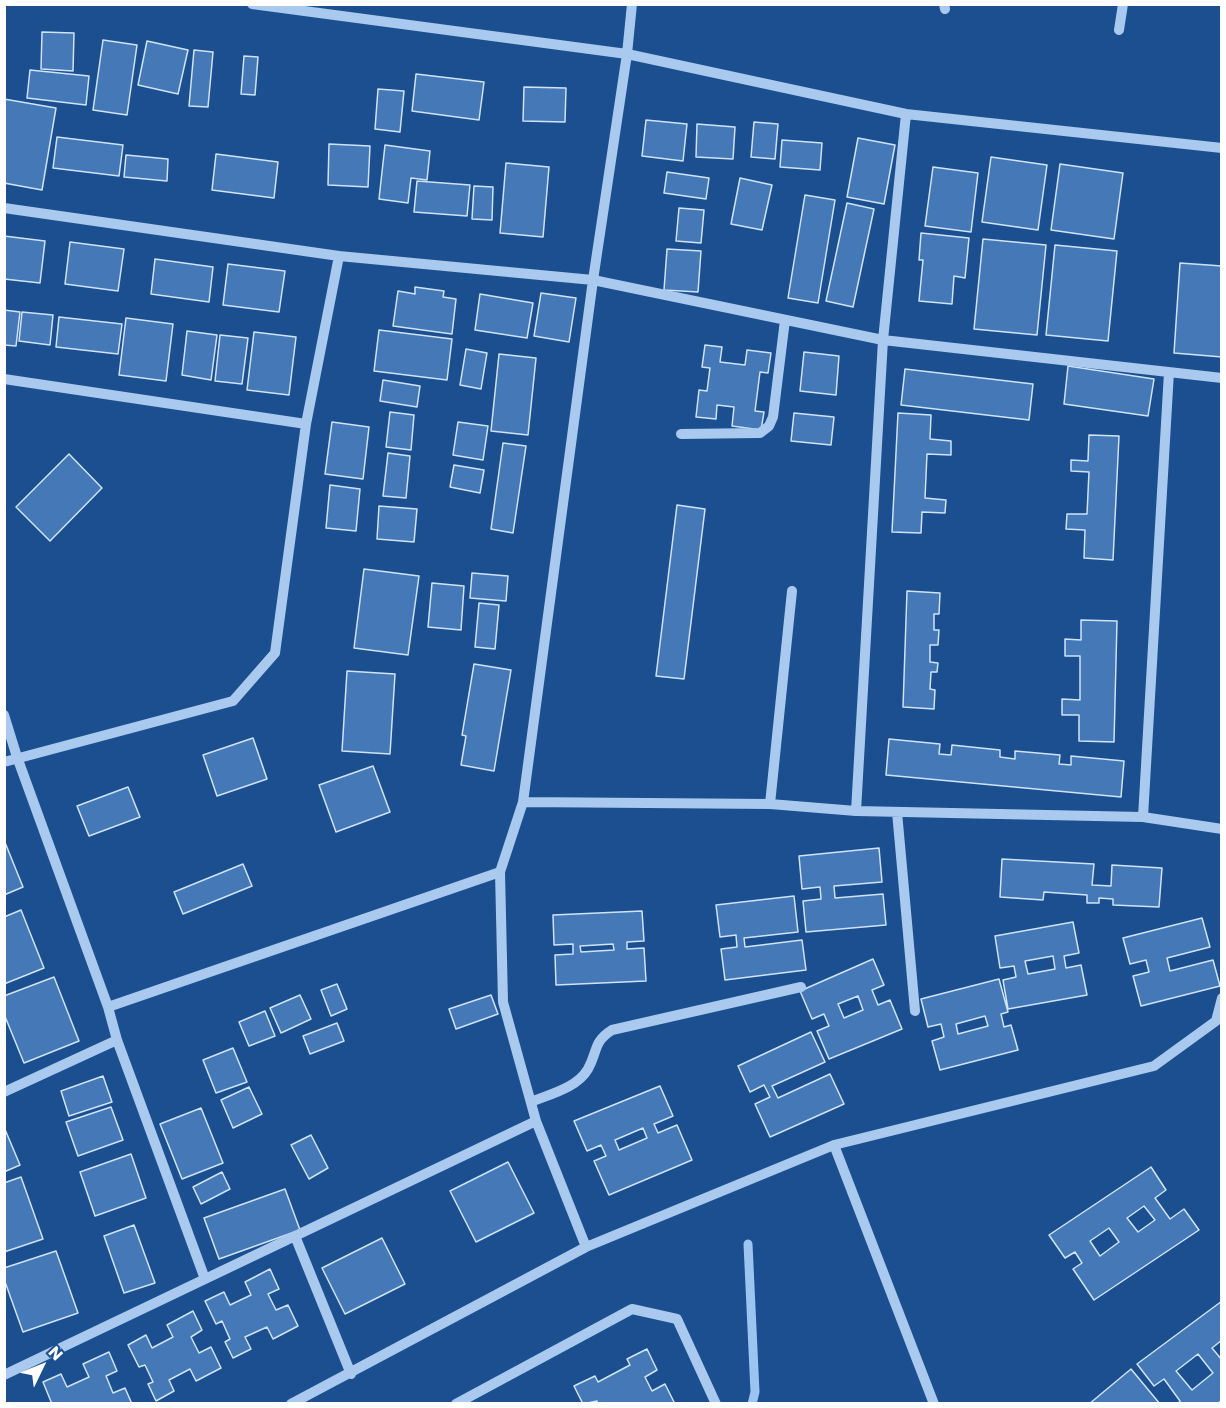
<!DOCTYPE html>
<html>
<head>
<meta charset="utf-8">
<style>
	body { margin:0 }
	#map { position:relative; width:1226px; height:1408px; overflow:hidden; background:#1b4f8f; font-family:Poppins,sans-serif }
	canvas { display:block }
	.frame { position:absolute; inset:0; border:6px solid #fff; pointer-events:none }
	.north { position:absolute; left:12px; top:1336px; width:60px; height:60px; -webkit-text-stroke:4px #1b4f8f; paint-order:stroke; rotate:47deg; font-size:16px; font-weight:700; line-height:24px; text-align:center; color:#fff }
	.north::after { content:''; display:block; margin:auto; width:21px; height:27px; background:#fff; clip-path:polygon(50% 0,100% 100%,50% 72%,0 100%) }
</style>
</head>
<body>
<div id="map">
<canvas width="1226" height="1408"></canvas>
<div class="frame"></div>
<div class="north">N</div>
</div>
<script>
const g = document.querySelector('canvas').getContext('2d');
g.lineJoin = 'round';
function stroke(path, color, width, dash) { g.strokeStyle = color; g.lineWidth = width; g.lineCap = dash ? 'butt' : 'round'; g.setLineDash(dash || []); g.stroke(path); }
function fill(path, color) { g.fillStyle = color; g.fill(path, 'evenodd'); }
stroke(new Path2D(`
	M748,1244L755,1392L752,1404`), '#9cc4f0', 9);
const building = new Path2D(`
	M42,32L74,33L73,71L41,69Z
	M103,40L137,45L127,115L93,110Z
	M147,41L188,50L178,94L138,85Z
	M194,50L213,52L208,107L189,106Z
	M244,56L258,57L255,95L241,94Z
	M30,70L89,76L86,105L27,98Z
	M416,74L484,82L479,120L412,111Z
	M524,87L566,88L565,122L523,121Z
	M378,89L404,91L400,132L375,129Z
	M4,99L56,108L42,190L4,183Z
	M646,120L687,124L683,161L642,156Z
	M754,122L778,124L775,159L751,157Z
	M697,124L735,127L733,159L696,157Z
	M57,137L123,145L119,176L53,168Z
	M858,138L895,145L884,204L847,197Z
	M782,140L822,143L820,170L780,167Z
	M329,144L370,146L368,187L328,185Z
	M385,145L430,151L427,180L411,178L408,203L379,199Z
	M216,154L278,162L274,198L212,190Z
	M126,155L168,159L167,181L124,177Z
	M991,157L1047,165L1038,230L982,222Z
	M506,163L549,167L543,237L500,233Z
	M1060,164L1123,173L1114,239L1051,230Z
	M933,167L978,173L971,232L925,226Z
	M667,172L709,178L706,199L664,193Z
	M740,178L772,185L762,230L731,224Z
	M417,181L470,185L467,216L414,212Z
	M474,186L493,187L492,220L472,219Z
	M805,195L835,200L818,303L788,298Z
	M847,203L874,209L853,307L826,301Z
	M679,208L704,210L701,243L676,241Z
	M921,233L969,238L965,278L954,276L952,304L919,301L923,260H919Z
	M4,236L45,241L40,283L4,279Z
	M983,239L1046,245L1037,335L974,329Z
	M70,242L124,249L118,291L65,284Z
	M1055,245L1117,251L1108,341L1046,335Z
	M667,249L701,251L698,292L664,290Z
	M155,259L213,267L209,302L151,294Z
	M1180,263L1222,266V357L1174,353Z
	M228,264L285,271L279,312L223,305Z
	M415,287L444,291L443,297L456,299L452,334L393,326L398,291L415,294Z
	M541,293L576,298L569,342L534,336Z
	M480,294L533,303L527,338L475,330Z
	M4,310L20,312L16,346L4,345Z
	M22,312L53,315L50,345L19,341Z
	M59,317L122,324L118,354L56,347Z
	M126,318L173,324L166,381L119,375Z
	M379,330L452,339L447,380L374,371Z
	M187,331L217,335L211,380L182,375Z
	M254,332L296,337L289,395L247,390Z
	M220,335L248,338L242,384L215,381Z
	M705,345L722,347L720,362L745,365L747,350L771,353L768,373L760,372L755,411L764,412L761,430L732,426L734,407L717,405L716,419L696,417L699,390L707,391L710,368L702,367Z
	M466,349L487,353L481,389L460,385Z
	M804,352L839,356L836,395L800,391Z
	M499,354L536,358L528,435L491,431Z
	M1068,366L1154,379L1148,416L1064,404Z
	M905,369L1033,384L1029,420L901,405Z
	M383,380L420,386L417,407L380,401Z
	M390,412L414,415L411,450L386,447Z
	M794,413L834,417L831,445L791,441Z
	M898,413L931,415L930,439L951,441V455L927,454L925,498L946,500L945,513L922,512L921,533L892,532Z
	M332,422L369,427L363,479L325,474Z
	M458,422L488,426L483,460L453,455Z
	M1089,435L1119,436L1113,560L1084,558L1085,530L1066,529L1067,514H1087L1089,472L1071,471V460L1088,461Z
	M503,443L526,446L513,533L491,529Z
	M388,453L410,456L406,498L383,496Z
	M69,454L102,488L50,541L16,507Z
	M454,465L484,470L480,493L450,487Z
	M330,485L360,489L356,531L326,528Z
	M677,505L705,509L684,679L656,676Z
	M379,506L417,509L414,542L377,539Z
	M364,569L419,576L408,655L354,648Z
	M472,573L508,576L506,601L470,598Z
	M432,583L464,586L461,630L428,627Z
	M907,591L940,593L939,614H934V630H939L938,645H930V662L938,663L937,672H931L930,689L935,690L934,709L903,707Z
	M479,603L499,605L495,649L475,647Z
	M1081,620L1117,621L1114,742L1079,741V715H1062V699L1080,700V656H1065V639L1081,640Z
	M474,664L511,670L494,771L461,765L466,736L462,735Z
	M347,671L395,674L390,754L342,751Z
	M253,738L267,779L217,796L203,755Z
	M889,739L940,744L939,754L951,755L952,745L1000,750V757L1015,759V751L1060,755L1059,764L1071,765V756L1124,761L1121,797L886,775Z
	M373,766L390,812L336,832L319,785Z
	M128,787L140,817L89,836L77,806Z
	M4,840L23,887L4,895Z
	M879,848L882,882L834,886L835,898L883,894L886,925L806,932L803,901L821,899L820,887L802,889L799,856Z
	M1002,859L1094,864L1092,885L1111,886L1112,865L1162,868L1159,907L1113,905V899L1099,898V903H1087V895L1044,892L1043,900L1000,897Z
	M243,864L252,886L183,914L174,892Z
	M794,896L798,932L744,938L745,947L802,940L806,970L725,980L721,949L737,947L736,935L720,937L716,905Z
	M21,910L44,968L4,984V917Z
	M642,911L644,941L627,942V949L644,948L646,981L556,985L555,955L573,954V944L554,945L553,915ZM613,944L614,950L581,952L580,946Z
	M1202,918L1210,947L1167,958L1170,971L1213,960L1220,986L1141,1006L1133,976L1149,972L1146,960L1130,964L1123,938Z
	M1073,922L1079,953L1064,956L1066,968L1081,965L1087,995L1008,1009L1003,980L1016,977L1014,966L1000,968L995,936ZM1053,956L1055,969L1028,974L1025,961Z
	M873,959L884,985L872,990L878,1005L890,1000L902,1029L829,1059L817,1031L829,1026L824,1014L812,1019L800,991ZM858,996L863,1010L844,1018L838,1004Z
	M54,977L79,1041L24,1063L4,1014V996Z
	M999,979L1008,1012L1001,1014L1004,1027L1011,1025L1018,1050L940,1070L932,1041L944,1037L941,1024L928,1027L921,999ZM985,1016L988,1026L958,1034L956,1024Z
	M337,984L347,1009L331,1016L321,990Z
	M300,995L311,1019L281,1033L270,1008Z
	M491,995L498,1014L456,1029L449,1009Z
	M265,1011L275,1036L249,1046L239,1022Z
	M337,1023L344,1041L310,1054L303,1036Z
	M811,1032L825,1062L772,1086L778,1098L830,1074L844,1104L770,1137L755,1104L770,1097L764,1085L750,1092L738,1066Z
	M233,1048L247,1082L216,1093L203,1060Z
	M103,1076L112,1102L69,1116L61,1091Z
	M660,1086L673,1116L654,1124L658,1133L677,1125L692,1160L609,1195L594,1161L606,1156L601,1145L587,1151L574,1121ZM643,1128L647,1138L619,1150L615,1140Z
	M249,1087L262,1114L233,1128L221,1100Z
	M111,1107L123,1140L78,1156L66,1122Z
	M201,1108L223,1163L182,1179L160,1124Z
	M4,1127L20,1165L4,1172Z
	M311,1135L328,1168L309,1179L291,1145Z
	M131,1154L146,1198L95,1216L80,1172Z
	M508,1162L534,1213L476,1242L450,1191Z
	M1151,1167L1166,1190L1155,1198L1170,1219L1184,1209L1199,1230L1094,1300L1073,1269L1082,1263L1075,1252L1065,1258L1049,1235ZM1144,1206L1155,1220L1138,1232L1127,1218ZM1109,1228L1119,1242L1100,1256L1090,1241Z
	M222,1172L230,1189L201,1204L193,1187Z
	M21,1177L43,1239L4,1252V1183Z
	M285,1189L300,1230L219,1259L204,1218Z
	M134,1225L155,1283L124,1293L104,1236Z
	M382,1238L405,1284L345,1314L322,1268Z
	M56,1251L78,1313L23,1332L4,1279V1268Z
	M270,1269L279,1289L268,1294L276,1310L288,1305L298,1326L273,1339L267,1327L245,1337L251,1349L233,1358L225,1342L230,1339L222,1321L216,1324L205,1301L224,1292L230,1305L251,1295L245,1282Z
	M1222,1301V1340L1212,1348L1222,1360V1400L1217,1404H1178L1180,1401L1164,1379L1154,1386L1137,1364ZM1198,1354L1213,1373L1192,1390L1176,1371Z
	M193,1311L202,1330L191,1337L199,1353L211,1347L221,1368L196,1381L190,1369L169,1380L174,1391L156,1401L148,1384L153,1382L145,1365L139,1367L128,1345L146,1335L152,1348L173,1337L167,1325Z
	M647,1349L657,1370L645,1377L652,1391L665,1384L675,1404H598L597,1401L583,1404L574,1386L595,1376L598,1382L630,1365L627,1359Z
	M109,1352L117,1371L106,1376L113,1393L125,1388L132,1404H52L43,1382L61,1374L67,1387L89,1377L83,1364Z
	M1131,1369L1160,1404H1089Z`);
fill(building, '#4478b7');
stroke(building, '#cfe3fa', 1.5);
stroke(new Path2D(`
	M252,4L627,54L906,114L1222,148
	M944,4L945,9
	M1119,30L1123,4
	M4,208L339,256L593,280L883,340L1222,378
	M4,379L306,424
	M681,434L760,433L769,426L773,417L785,320
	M4,715L17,757L108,1007L117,1040L205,1279
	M4,762L233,701L275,653L306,424L339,256
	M523,802L770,804L856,811L1143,817L1222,829
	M770,804L792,591
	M856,811L883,340L906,114
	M897,812L915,1011
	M1143,817L1169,372
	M108,1007L500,872
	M4,1092L117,1040
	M531,1102C550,1094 577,1088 588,1069C598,1051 593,1042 612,1030L801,987
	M834,1145L934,1404
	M295,1236L351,1374
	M586,1247L536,1121L503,1002L500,872L523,802L593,280L627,54L632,4
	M4,1375L536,1121
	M291,1404L586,1247L834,1145L1154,1066L1216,1021L1222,998
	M456,1404L632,1309L677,1319L716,1404`), '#a9c9ee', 10);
</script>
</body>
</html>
